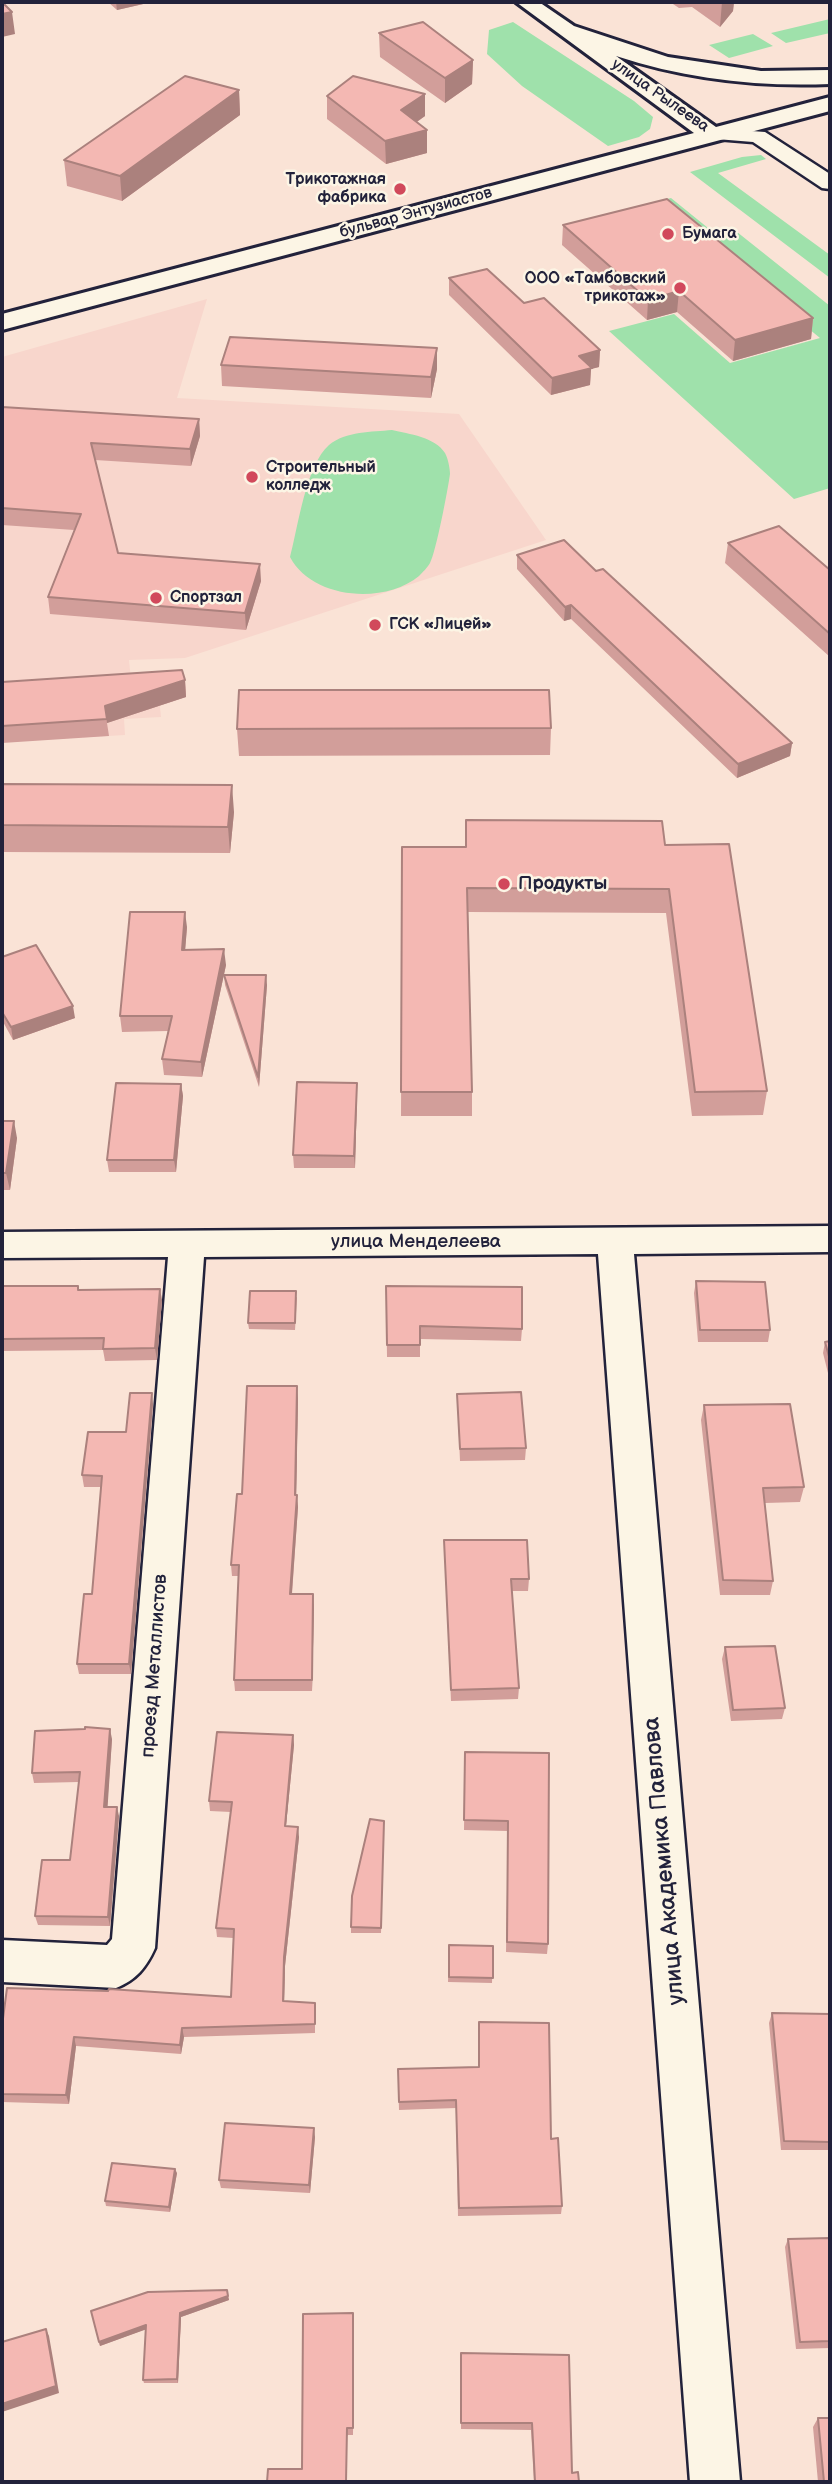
<!DOCTYPE html>
<html>
<head>
<meta charset="utf-8">
<style>
	body { margin:0 }
	#map { position:relative; width:832px; height:2484px; overflow:hidden; background:#fae3d6; font-family:"Balsamiq Sans",sans-serif }
	canvas { display:block }
	.frame { position:absolute; inset:0; border:4px solid #22223b; pointer-events:none }
</style>
</head>
<body>
<div id="map">
<canvas width="832" height="2484"></canvas>
<div class="frame"></div>
</div>
<script>
const g = document.querySelector('canvas').getContext('2d');
g.lineJoin = 'round';
function fill(path, color) { g.fillStyle = color; g.fill(path, 'evenodd'); }
function stroke(path, color, width, dash) { g.strokeStyle = color; g.lineWidth = width; g.lineCap = dash ? 'butt' : 'round'; g.setLineDash(dash || []); g.stroke(path); }
function drawText(font, color, halo, rows, align = 'center') {
  g.font = font + ' "Balsamiq Sans",sans-serif'; g.lineWidth = 5; g.setLineDash([]); g.textBaseline = 'middle'; g.strokeStyle = halo; g.fillStyle = color; for (const [text, x, y, turn = 0] of rows) {
    g.save(); g.translate(x, y); g.rotate((+turn || 0) * Math.PI / 180); g.textAlign = isNaN(turn) ? turn : align; if (halo) g.strokeText(text, 0, 0); g.fillText(text, 0, 0); g.restore();
  }
}
fill(new Path2D(`
	M207,299L177,398L459,414L546,540L185,658L129,660L132,690L159,697L161,717L124,719L125,735L2,742V357Z`), '#f8d6cc');
fill(new Path2D(`
	M830,19V33L786,43L771,33Z
	M513,22L634,101L653,117L650,129L639,137L608,146L522,86L487,54L489,30Z
	M753,34L773,46L729,58L709,45Z
	M761,155L766,159L718,173L830,255V278L690,172L742,157Z
	M671,198L713,232L732,228L830,306V488L794,499L609,331L674,314L730,363L820,338L655,202Z
	M392,430C409,434 435,437 445,453C448,458 450,469 450,474C448,489 436,552 430,563C428,567 422,573 419,576C384,605 312,599 290,557C298,527 306,465 329,445C346,431 372,432 392,430Z`), '#9fe1ab');
const minor = new Path2D(`
	M711,128L765,132L830,174V189L822,188L753,142L704,138L701,134L704,130Z
	M830,1226V1252L634,1254L740,2482H690L598,1254L204,1257L155,1948C146,1968 136,1980 116,1988L2,1982V1940L107,1945L112,1939L168,1257L2,1258V1232Z`);
const major = new Path2D(`
	M516,2H539L574,26L668,57L761,71L830,70V84C757,87 686,79 616,56L716,127L830,97V111L2,330V314L694,133Z`);
stroke(minor, '#22223b', 5);
stroke(major, '#22223b', 6);
fill(minor, '#fcf5e5');
fill(major, '#fcf5e5');
fill(new Path2D(`
	M108,2H152L117,10Z
	M670,2H734L733,11L720,27L692,7L679,8Z
	M379,33L473,60L472,84L445,103L380,57Z
	M239,90L240,115L122,201L67,186L64,160Z
	M425,94V116L417,122L427,153L386,164L327,119V96Z
	M563,225L813,318L811,339L733,361L677,312L647,320L562,245Z
	M449,278L600,350L599,367L591,369L590,385L551,395L449,295Z
	M221,365L437,369L431,398L222,386Z
	M2,407L199,419L200,436L191,466L95,460L118,553L261,581L246,630L50,614L48,597L74,530L2,525Z
	M728,543L830,570V657L725,563Z
	M517,555L792,743L790,756L737,778L571,619L564,621L517,569Z
	M185,680L186,697L107,723L109,736L2,743V682Z
	M551,728L550,755L239,756L237,729Z
	M2,784L234,812L230,853L2,852Z
	M466,820L665,845L767,1091L763,1115L692,1116L666,913L468,912L472,1092V1116H401L402,847H466Z
	M187,927L185,949L226,965L202,1077L164,1075L162,1059L168,1031L122,1032L120,1016Z
	M2,957L75,1018L13,1040L2,1020Z
	M224,975L267,985L259,1087L225,985Z
	M181,1084L183,1096L176,1172H109L107,1160Z
	M357,1095L355,1168H294L293,1155Z
	M2,1121L17,1138L10,1190H2Z
	M696,1281L770,1330L768,1342H698L694,1293Z
	M2,1286H78L79,1290L162,1300L157,1360L105,1361L103,1350L2,1351Z
	M386,1286L522,1329L521,1341L420,1339V1357H387Z
	M297,1297L295,1330L249,1329L248,1323Z
	M830,1341V1381L823,1353L825,1342Z
	M457,1394L526,1448L525,1460L460,1461Z
	M298,1398L296,1495L298,1507L292,1594L314,1605L312,1691H235L234,1680L239,1576H232L231,1565L242,1494Z
	M153,1404L131,1674H79L77,1664L92,1594L101,1487H84L82,1475Z
	M704,1405L804,1487L800,1502L765,1503L773,1581L770,1595H720L701,1420Z
	M444,1540L529,1579L528,1591H512L519,1688L518,1699L451,1701Z
	M725,1647L785,1708L782,1719L731,1721L722,1659Z
	M293,1735L294,1745L286,1826L299,1837L285,1966L284,2001L315,2003V2033L184,2037L181,2054L76,2046L69,2104L2,2102V2026L231,1997L233,1938L217,1937L216,1928L231,1812L210,1811L209,1801Z
	M112,1739L107,1807L119,1816L110,1926L38,1925L35,1916L70,1860L79,1782L34,1783L32,1773Z
	M465,1752L549,1753L548,1944L547,1954L506,1952L508,1831L464,1830Z
	M384,1821L381,1933H351V1927Z
	M449,1945L493,1946L492,1983L448,1982Z
	M772,2013L830,2014V2150H781L769,2023Z
	M398,2069L551,2139L562,2206L561,2214L458,2216L456,2108L399,2110Z
	M315,2137L310,2193L221,2188L219,2180Z
	M177,2173L170,2212L106,2206L105,2201Z
	M830,2238V2348L796,2349L785,2247L788,2239Z
	M227,2290L229,2300L181,2317L178,2383H144L143,2380L146,2329L100,2346L99,2342Z
	M354,2320L353,2435H348L302,2469Z
	M461,2353L569,2355L572,2473L579,2482H534L531,2430L461,2429Z
	M818,2418L830,2482H818L813,2427Z`), '#d29e9a');
fill(new Path2D(`
	M116,2H152L117,10Z
	M722,2H734L733,11L720,27Z
	M12,12L15,34L2,37V14Z
	M473,60L472,84L445,103V78Z
	M239,90L240,115L122,201L120,176Z
	M425,94V116L402,132L401,110Z
	M427,130V153L386,164L385,141Z
	M679,291L677,312L647,320L648,300Z
	M813,318L811,339L733,361L735,340Z
	M437,348V369L431,398V377Z
	M600,350L599,367L591,369L590,385L551,395L552,378L579,356Z
	M199,419L200,436L191,466L190,449Z
	M260,564L261,581L246,630L245,613Z
	M571,605V619L564,621L565,607Z
	M185,680L186,697L107,723L105,706Z
	M792,743L790,756L737,778L738,764Z
	M232,785L234,812L230,853L228,827Z
	M185,912L187,927L184,965L182,950Z
	M224,949L226,965L202,1077L201,1062Z
	M266,975L267,985L259,1087L258,1077Z
	M73,1006L75,1018L13,1040L11,1027Z
	M357,1083V1095L355,1168L354,1156Z
	M181,1084L183,1096L176,1172L174,1160Z
	M14,1121L17,1138L10,1190L6,1173Z
	M160,1289L162,1300L157,1360L155,1348Z
	M297,1386L298,1398L296,1507L295,1495Z
	M152,1393L153,1404L131,1674L129,1664Z
	M297,1495L298,1507L291,1605L290,1594Z
	M313,1594L314,1605L312,1691V1680Z
	M110,1729L112,1739L107,1816L104,1807Z
	M293,1735L294,1745L285,1836V1826Z
	M117,1807L119,1816L110,1926L108,1917Z
	M298,1827L299,1837L285,1966L284,2010L283,2001L284,1957Z
	M182,2028L184,2037L181,2054L180,2045Z
	M74,2037L76,2046L69,2104L66,2095Z
	M314,2128L315,2137L310,2193L309,2185Z
	M175,2169L177,2173L170,2212L169,2207Z
	M228,2296L229,2300L181,2317L178,2383L177,2379L180,2313Z
	M146,2325L147,2329L100,2346L99,2342Z
	M46,2329L49,2336L59,2393L2,2412V2404Z`), '#ab817d');
const building = new Path2D(`
	M2,2L12,12L2,14Z
	M423,22L473,60L445,78L379,33Z
	M185,76L239,90L120,176L64,160Z
	M353,76L425,94L401,110L427,130L385,141L327,96Z
	M667,199L813,318L735,340L679,291L648,300L563,225Z
	M487,269L524,303L544,298L600,350L579,356L592,368L552,378L449,278Z
	M230,337L437,348L431,377L221,365Z
	M2,407L199,419L190,449L91,443L118,553L260,564L245,613L48,597L81,514L2,508Z
	M779,526L830,570V634L728,543Z
	M564,540L596,571L603,569L792,743L738,764L571,605L565,607L517,555Z
	M182,670L185,680L105,706L107,719L2,726V682Z
	M239,690H549L551,728L237,729Z
	M2,784L232,785L228,827L2,825Z
	M466,820L662,821L665,845L729,844L767,1091L695,1092L669,889L467,888L472,1092H401L402,847H466Z
	M130,912H185L182,950L224,949L201,1062L162,1059L172,1016H120Z
	M36,945L73,1006L11,1027L2,1012V957Z
	M224,975H266L258,1077Z
	M297,1082L357,1083L354,1156L293,1155Z
	M116,1083L181,1084L174,1160H107Z
	M2,1121H14L6,1173H2Z
	M696,1281L765,1282L770,1330H700Z
	M2,1286H78V1290L160,1289L155,1348L103,1349L104,1338L2,1339Z
	M386,1286L522,1287V1329L420,1326V1345H387Z
	M250,1291H296L295,1323H248Z
	M830,1341V1360L825,1342Z
	M247,1386H297L295,1495H297L290,1594H313L312,1680H234L239,1565H231L237,1494H242Z
	M521,1392L526,1448L460,1449L457,1394Z
	M130,1393H152L129,1664H77L84,1594H92L102,1476L82,1475L88,1432H126Z
	M790,1404L804,1487L763,1488L773,1581L723,1580L704,1405Z
	M444,1540H527L529,1579H511L519,1688L451,1690Z
	M775,1646L785,1708L733,1710L725,1647Z
	M85,1727L110,1729L104,1807H117L108,1917L35,1916L42,1860H70L80,1772L32,1773L35,1731L85,1729Z
	M217,1732L293,1735L285,1826L298,1827L284,1957L283,2001L315,2003V2024L182,2028L180,2045L74,2037L66,2095L2,2094V2026L7,1988L108,1991L109,1989L231,1997L234,1929L216,1928L232,1802L209,1801Z
	M465,1752L549,1753L548,1944L507,1942L508,1821L464,1820Z
	M370,1819L384,1821L381,1928L351,1927L352,1896Z
	M449,1945L493,1946V1978L449,1977Z
	M772,2013L830,2014V2142L784,2141Z
	M479,2022L549,2023L551,2139L558,2138L562,2206L459,2208L456,2100L399,2102L398,2069L479,2067Z
	M225,2123L314,2128L309,2185L219,2180Z
	M112,2163L175,2169L169,2207L105,2201Z
	M830,2238V2341L800,2342L788,2239Z
	M227,2290L228,2296L180,2313L177,2379L143,2380L146,2325L99,2342L91,2311L148,2292Z
	M353,2313V2428H347L346,2482H267L268,2469H302L303,2314Z
	M46,2329L56,2386L2,2404V2342Z
	M461,2353L569,2355L572,2473L578,2472L579,2482H535L532,2423H461Z
	M818,2418H830V2482H824Z`);
fill(building, '#f4b8b3');
stroke(building, '#ab817d', 2);
for (const [x, y, r, color] of [
	[400,189,7,"#d1495b"],
	[668,234,7,"#d1495b"],
	[680,288,7,"#d1495b"],
	[252,477,7,"#d1495b"],
	[156,598,7,"#d1495b"],
	[375,625,7,"#d1495b"],
	[504,884,7,"#d1495b"]
]) { const dot = new Path2D(); dot.arc(x, y, r, 0, 2 * Math.PI); g.fillStyle = color; g.fill(dot); stroke(dot, '#fcf5e5', 2.5); }
drawText('16px', '#22223b', '#fcf5e5', [
	["улица Рылеева",660,96,35],
	["бульвар Энтузиастов",416,213,-15]
]);
drawText('bold 16px', '#22223b', '#fcf5e5', [
	["Трикотажная",386,180,"right"],
	["фабрика",386,198,"right"],
	["Бумага",682,234],
	["ООО «Тамбовский",666,279,"right"],
	["трикотаж»",666,297,"right"],
	["Строительный",266,468],
	["колледж",266,486],
	["Спортзал",170,598],
	["ГСК «Лицей»",389,625]
], 'left');
drawText('bold 19px', '#22223b', '#fcf5e5', [
	["Продукты",518,884]
], 'left');
drawText('19px', '#22223b', '#fcf5e5', [
	["улица Менделеева",416,1242],
	["проезд Металлистов",155,1666,-86]
]);
drawText('23px', '#22223b', '#fcf5e5', [
	["улица Академика Павлова",665,1861,-95]
]);
</script>
</body>
</html>
